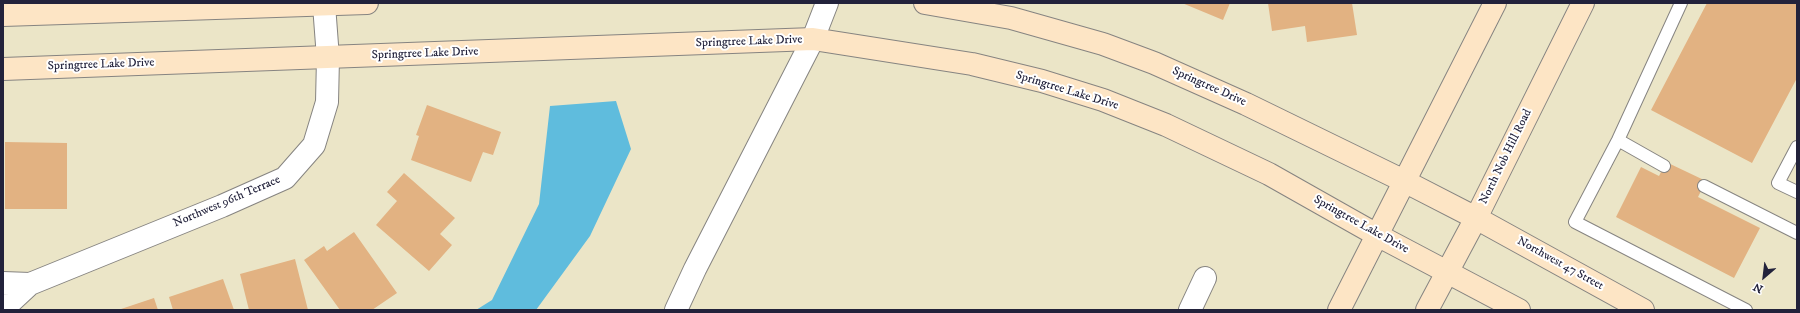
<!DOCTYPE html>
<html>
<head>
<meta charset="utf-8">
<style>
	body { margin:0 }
	#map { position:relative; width:1800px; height:313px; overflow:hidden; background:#ebe5c7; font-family:"IM FELL DW Pica",serif }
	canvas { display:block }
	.frame { position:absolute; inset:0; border:4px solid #22223b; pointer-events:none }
	.north { position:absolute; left:1744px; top:257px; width:40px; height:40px; -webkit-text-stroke:3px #fff; paint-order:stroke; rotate:208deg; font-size:11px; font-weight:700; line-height:16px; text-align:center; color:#22223b }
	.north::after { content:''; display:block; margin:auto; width:14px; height:18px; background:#22223b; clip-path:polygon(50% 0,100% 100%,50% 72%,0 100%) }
</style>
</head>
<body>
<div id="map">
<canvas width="1800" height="313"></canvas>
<div class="frame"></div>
<div class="north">N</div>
</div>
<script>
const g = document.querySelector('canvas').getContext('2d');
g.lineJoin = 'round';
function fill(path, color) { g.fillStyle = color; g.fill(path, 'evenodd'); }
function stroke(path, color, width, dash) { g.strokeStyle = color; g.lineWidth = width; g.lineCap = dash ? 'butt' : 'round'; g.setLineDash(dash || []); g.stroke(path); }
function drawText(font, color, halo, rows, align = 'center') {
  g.font = font + ' "IM FELL DW Pica",serif'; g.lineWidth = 4; g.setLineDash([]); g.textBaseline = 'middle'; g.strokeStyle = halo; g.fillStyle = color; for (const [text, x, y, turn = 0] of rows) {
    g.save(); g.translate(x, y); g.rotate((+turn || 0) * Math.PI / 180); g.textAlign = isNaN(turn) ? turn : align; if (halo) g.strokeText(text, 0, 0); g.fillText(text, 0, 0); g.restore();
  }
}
fill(new Path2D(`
	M616,101L631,149L590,236L536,310H476L492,300L539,204L550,106Z`), '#5fbcdd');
fill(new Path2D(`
	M1182,3H1230L1223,20Z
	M1268,3H1352L1357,35L1307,42L1305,26L1272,31Z
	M1707,3H1797V78L1752,163L1651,110Z
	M427,105L501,132L493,155L483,152L471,182L411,160L419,136L416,135Z
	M5,142L67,143V209H5Z
	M1666,162L1706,181L1698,197L1760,228L1734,278L1616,217L1641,167L1659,176Z
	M404,173L455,218L440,234L452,245L429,271L376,225L397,201L387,192Z
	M354,232L397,293L372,310H340L304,260L324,246L327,251Z
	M295,259L308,310H249L240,274Z
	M223,279L234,310H173L169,297Z
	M154,298L158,310H118Z`), '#e2b282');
const lane = new Path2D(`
	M1681,3L1618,140L1575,222L1746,310
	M1618,140L1664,166
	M1797,147L1778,183L1797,192
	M1704,186L1797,233`);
const street = new Path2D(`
	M3,283L30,284
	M3,309L30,284L222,206L285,178L314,145L327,102L328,58L324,5
	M676,310L695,269L813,39L827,3
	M1190,310L1205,278`);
const secondary = new Path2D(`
	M925,3L1011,18L1103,44L1154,63L1246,104L1406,182L1476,218L1643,310
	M3,15L367,3
	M3,69L813,39L972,64L1042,81L1103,100L1166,125L1269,174L1377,235L1519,310
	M1339,310L1495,3
	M1427,310L1476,218L1583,3`);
stroke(lane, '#868481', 14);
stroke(street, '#868481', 24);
stroke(secondary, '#868481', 24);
stroke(lane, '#fff', 12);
stroke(street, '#fff', 22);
stroke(secondary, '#fde5c5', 22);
drawText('12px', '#22223b', '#fff', [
	["Springtree Lake Drive",749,42,-2],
	["Springtree Lake Drive",425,54,-2],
	["Springtree Lake Drive",101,65,-2],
	["Springtree Drive",1209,87,24],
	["Springtree Lake Drive",1067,91,17],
	["North Nob Hill Road",1506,157,-64],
	["Northwest 96th Terrace",227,202,-23],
	["Springtree Lake Drive",1361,225,29],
	["Northwest 47 Street",1560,264,29]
]);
</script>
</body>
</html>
